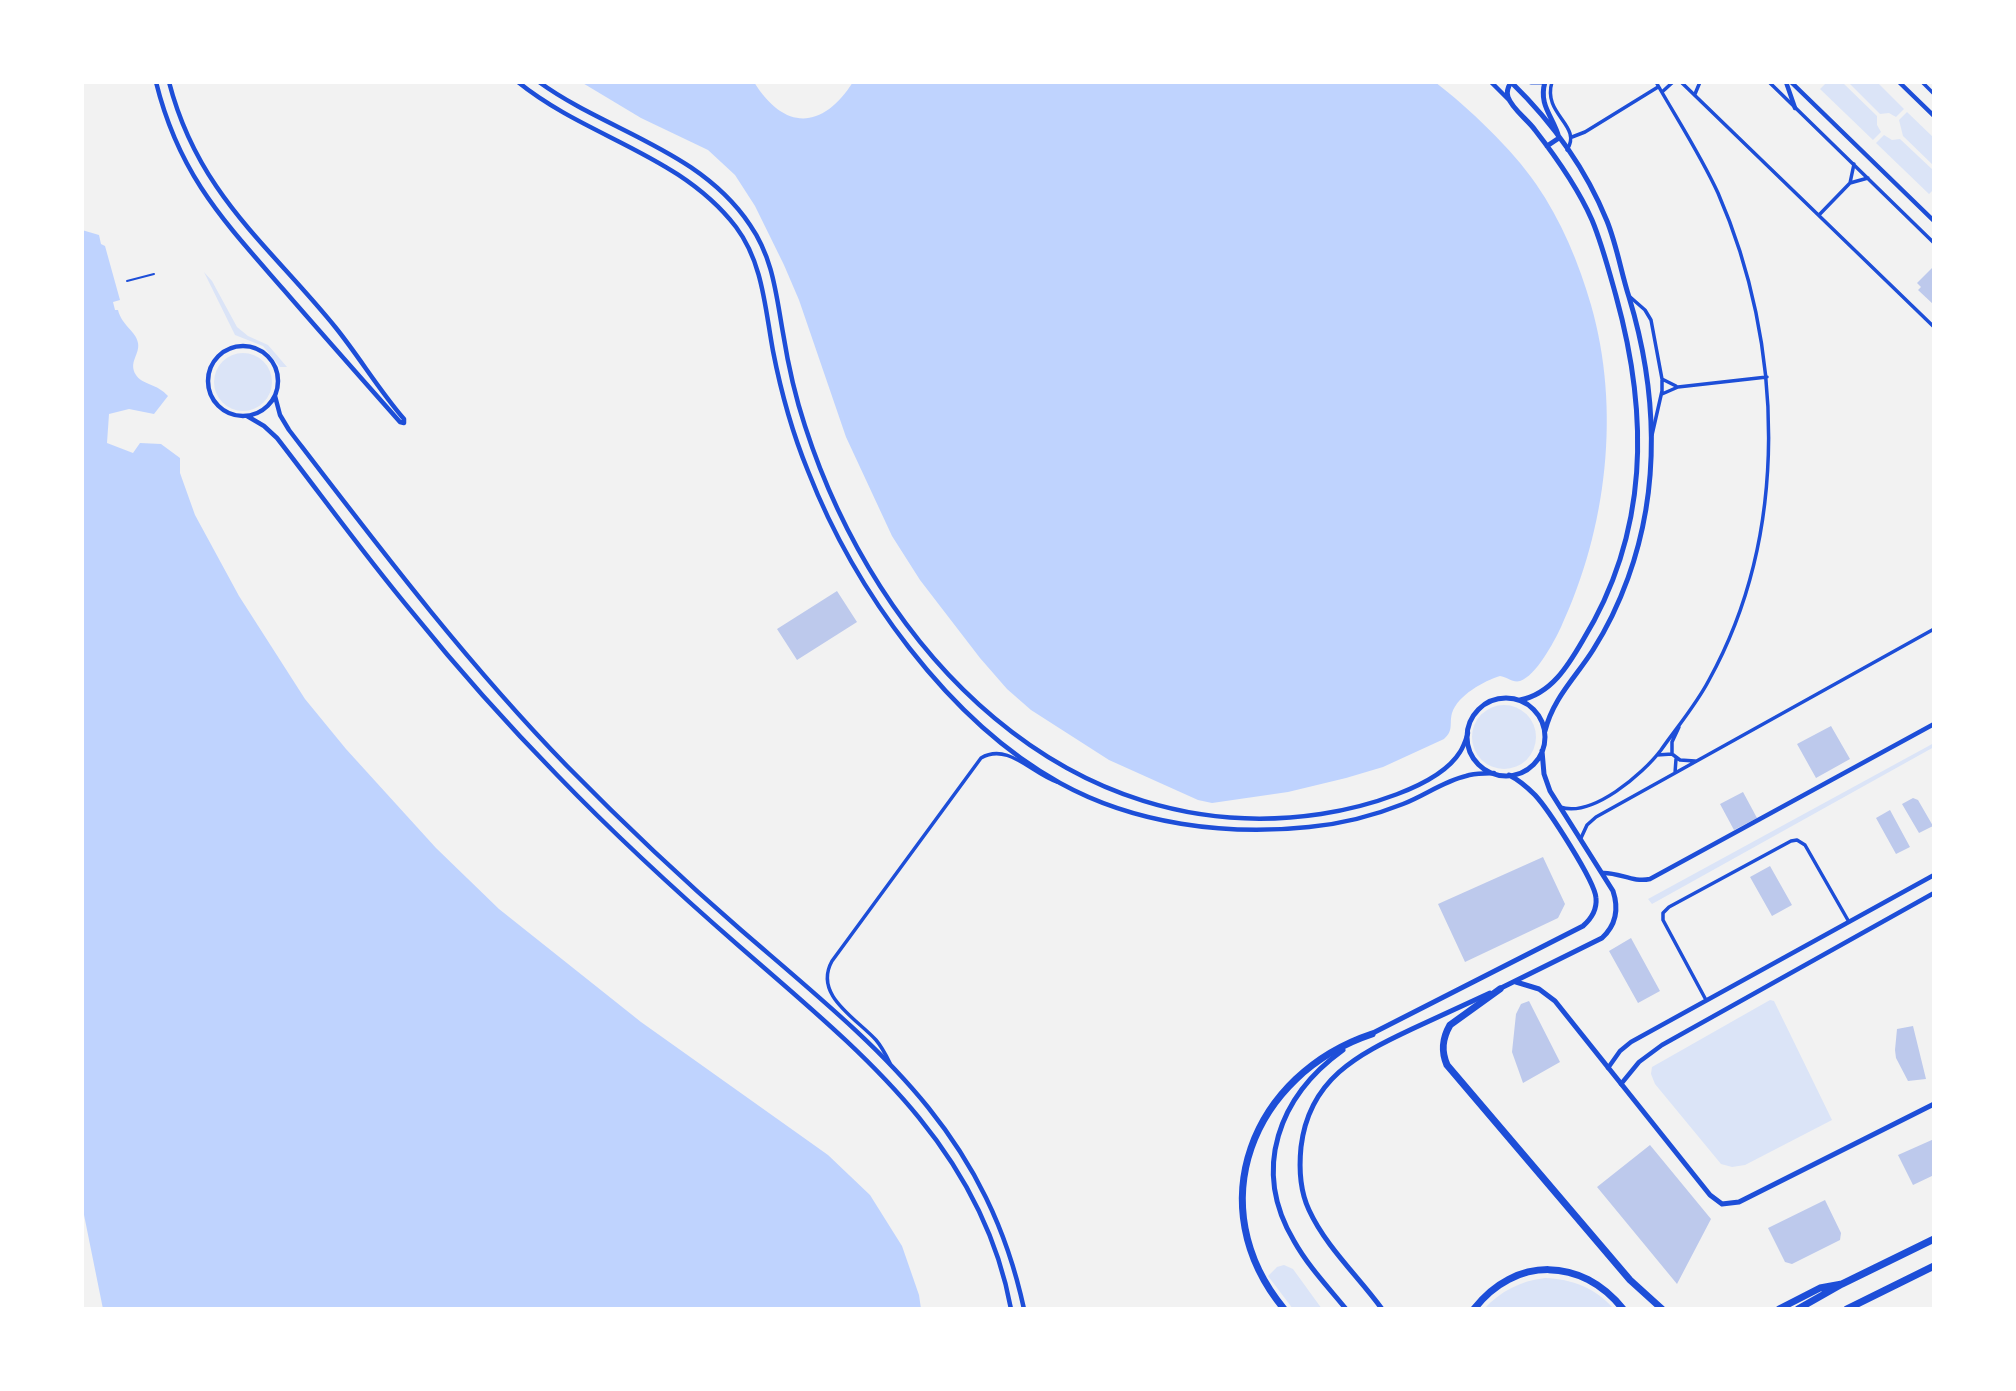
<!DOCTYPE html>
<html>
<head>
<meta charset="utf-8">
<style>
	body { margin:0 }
	#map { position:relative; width:2016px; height:1391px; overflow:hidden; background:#f2f2f2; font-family:"Nunito Sans",sans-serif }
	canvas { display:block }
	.frame { position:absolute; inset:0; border:84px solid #fff; pointer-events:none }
</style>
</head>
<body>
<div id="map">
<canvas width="2016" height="1391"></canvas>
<div class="frame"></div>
</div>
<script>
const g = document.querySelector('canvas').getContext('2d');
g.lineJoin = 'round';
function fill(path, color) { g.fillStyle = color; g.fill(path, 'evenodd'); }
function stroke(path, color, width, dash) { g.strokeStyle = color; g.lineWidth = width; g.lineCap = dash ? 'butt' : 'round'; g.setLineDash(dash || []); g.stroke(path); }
fill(new Path2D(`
	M1827,82H1842L1877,116V125L1881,132L1873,140L1820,89Z
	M1848,82H1877L1904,109L1896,117L1889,113L1880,114Z
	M1907,112L1934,138V166L1903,136L1899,120Z
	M1884,135L1892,140L1900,139L1934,171V189L1929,194L1876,143Z
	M204,272L212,281L237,327L248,336L268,345L287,367H280L263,346L235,335Z
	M214 382a29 29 0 1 1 58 0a29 29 0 1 1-58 0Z
	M1472 737a32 32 0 1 1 64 0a32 32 0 1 1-64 0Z
	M1934,743V747L1652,904L1648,899Z
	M1770,1000L1774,1001L1832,1120L1745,1165L1732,1167L1721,1164L1655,1084L1651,1074L1652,1067Z
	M1284,1265L1293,1269L1322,1309H1293L1268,1276L1277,1267Z
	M1545,1278C1572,1279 1596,1288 1614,1309H1484C1501,1291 1520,1281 1545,1278Z`), '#dbe4f7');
fill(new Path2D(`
	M581,82H754C785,132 823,129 853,82H1435C1468,107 1513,150 1536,184C1561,220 1579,263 1591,305C1621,409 1607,529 1561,627C1554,642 1536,676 1520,681C1513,683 1507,677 1500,676C1484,681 1458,695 1452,713C1449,724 1454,730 1444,739L1383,767L1346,778L1288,792L1212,803L1198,800L1109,760L1031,710L1007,689L980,658L920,580L892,536L846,437L799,300L784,265L755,206L735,175L708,150L641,118Z
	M82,230L99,235L101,244L105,246L120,300L113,302L115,310H118C122,326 136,331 138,343C140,355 128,362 136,375C141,384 158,384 168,396L154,414L129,409L109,414L107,443L133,453L140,443L161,444L180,458V473L195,515L239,596L305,699L346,749L436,848L499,909L641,1022L828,1155L870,1195L902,1246L919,1295L921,1309H103L82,1205Z`), '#bfd3fe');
fill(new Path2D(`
	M1934,266V305L1918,290L1921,287L1917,283Z
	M837,591L857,622L797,660L777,629Z
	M1831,726L1850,759L1816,778L1797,744Z
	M1743,792L1757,818L1734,830L1720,804Z
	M1913,798L1918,800L1933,826L1919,833L1902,804Z
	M1890,810L1910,847L1896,854L1876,818Z
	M1543,857L1565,904L1558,918L1465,962L1438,904Z
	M1770,866L1792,905L1772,916L1750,877Z
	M1631,938L1660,991L1638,1003L1609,951Z
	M1529,1001L1560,1062L1523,1083L1512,1052L1516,1014L1521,1004Z
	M1913,1026L1926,1079L1908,1081L1896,1058L1895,1050L1897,1029Z
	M1934,1139V1175L1913,1185L1898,1155Z
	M1650,1145L1711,1219L1677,1284L1597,1187Z
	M1825,1200L1841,1233L1840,1240L1792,1264L1785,1262L1768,1228Z`), '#bdc9ec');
stroke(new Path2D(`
	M127,281L154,274`), '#1d4ed8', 2);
stroke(new Path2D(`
	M1552,82C1542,115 1583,125 1567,150
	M1681,82L1934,327
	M1769,82L1934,243
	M1922,82L1934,94
	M1662,92L1673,82
	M1695,94L1700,82
	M1572,137L1585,132L1658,87
	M1850,183L1854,164
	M1819,215L1850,183L1868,178
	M1629,296L1645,310L1651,320L1662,379V391L1652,435
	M1662,379L1676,386
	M1662,394L1678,387L1767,377
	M1679,727L1672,742V754L1680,760L1695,761
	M1657,755L1672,754
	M1675,773L1676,759
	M1560,807C1592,818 1643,774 1661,750C1677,727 1696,705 1709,680C1790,533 1784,344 1718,193C1700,154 1677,119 1656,82
	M1581,838L1587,825L1596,817L1934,629
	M1706,1000L1663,920V913L1669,907L1791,841L1797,840L1805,845L1849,922
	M890,1063C886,1055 882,1047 876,1040C856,1018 813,995 832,961L981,758C1008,742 1032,774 1057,782`), '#1d4ed8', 3.5);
stroke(new Path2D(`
	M156,82C179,175 223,220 283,289C322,334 361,378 400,422L404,423V419C379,390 360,358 336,328C268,244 198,194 169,82
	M518,82C587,138 680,154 736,227C763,263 765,308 773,351C781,392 792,432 808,471C854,589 948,721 1060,783C1134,824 1226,836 1309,827C1341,824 1373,816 1403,804C1424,796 1444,781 1466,776C1475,773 1484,774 1494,773
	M539,82C608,132 700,150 750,225C773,258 776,294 783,333C788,364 795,396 805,426C877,650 1067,852 1321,814C1360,808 1438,788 1460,752C1464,746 1466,739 1468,733
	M1491,82L1508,99
	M1786,82L1795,108
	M1791,82L1934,221
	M1899,82L1934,116
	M208 381a35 35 0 1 1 70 0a35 35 0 1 1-70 0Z
	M275,396L280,415L289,430C378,546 465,661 567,766C623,823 681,878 741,930C873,1044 985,1128 1024,1309
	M247,416L264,426L277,438C322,496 365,556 412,612C458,669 507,724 558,776C616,836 677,892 739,946C857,1049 981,1145 1011,1309
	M1602,873C1619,872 1633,883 1650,879L1934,724
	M1608,1068L1620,1051L1631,1042L1934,875
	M1621,1084L1639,1062L1662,1045L1934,893`), '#1d4ed8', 4.5);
stroke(new Path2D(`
	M1531,82H1541
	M1545,82C1538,106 1554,117 1559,138L1547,146
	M1467 737a39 39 0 1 1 78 0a39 39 0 1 1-78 0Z
	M1520,700C1551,694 1568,666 1583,640C1649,532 1649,415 1616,296C1609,271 1602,244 1592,220C1578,188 1556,157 1535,130C1528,120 1512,109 1508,97C1506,92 1508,87 1511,82C1551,121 1586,169 1607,221C1617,246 1621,272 1629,297C1657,389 1661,487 1628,578C1619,603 1607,628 1593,650C1576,677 1553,698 1545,731
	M1516,982L1539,989L1555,1001L1710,1195L1722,1204L1739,1202L1934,1104
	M1499,989L1602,938C1616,925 1619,909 1613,891L1550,791L1544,774L1542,751
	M1369,1035L1583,926C1591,919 1597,909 1596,898C1595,881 1548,809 1535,795C1527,787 1519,780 1509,775
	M1343,1050C1279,1096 1251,1169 1294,1241C1308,1266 1328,1287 1346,1309
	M1382,1309C1358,1276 1326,1247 1309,1210C1300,1191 1299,1167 1301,1147C1309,1079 1357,1055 1412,1029C1438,1017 1464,1005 1490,993`), '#1d4ed8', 5);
stroke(new Path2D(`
	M1500,989L1450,1025C1442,1039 1441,1051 1447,1065L1630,1280L1662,1309
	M1284,1309C1199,1206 1252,1074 1372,1034
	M1474,1309C1515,1256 1582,1257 1623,1309
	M1779,1309L1820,1288L1842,1284
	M1798,1309L1842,1284L1934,1239
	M1847,1309L1934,1266`), '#1d4ed8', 7);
</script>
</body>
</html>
